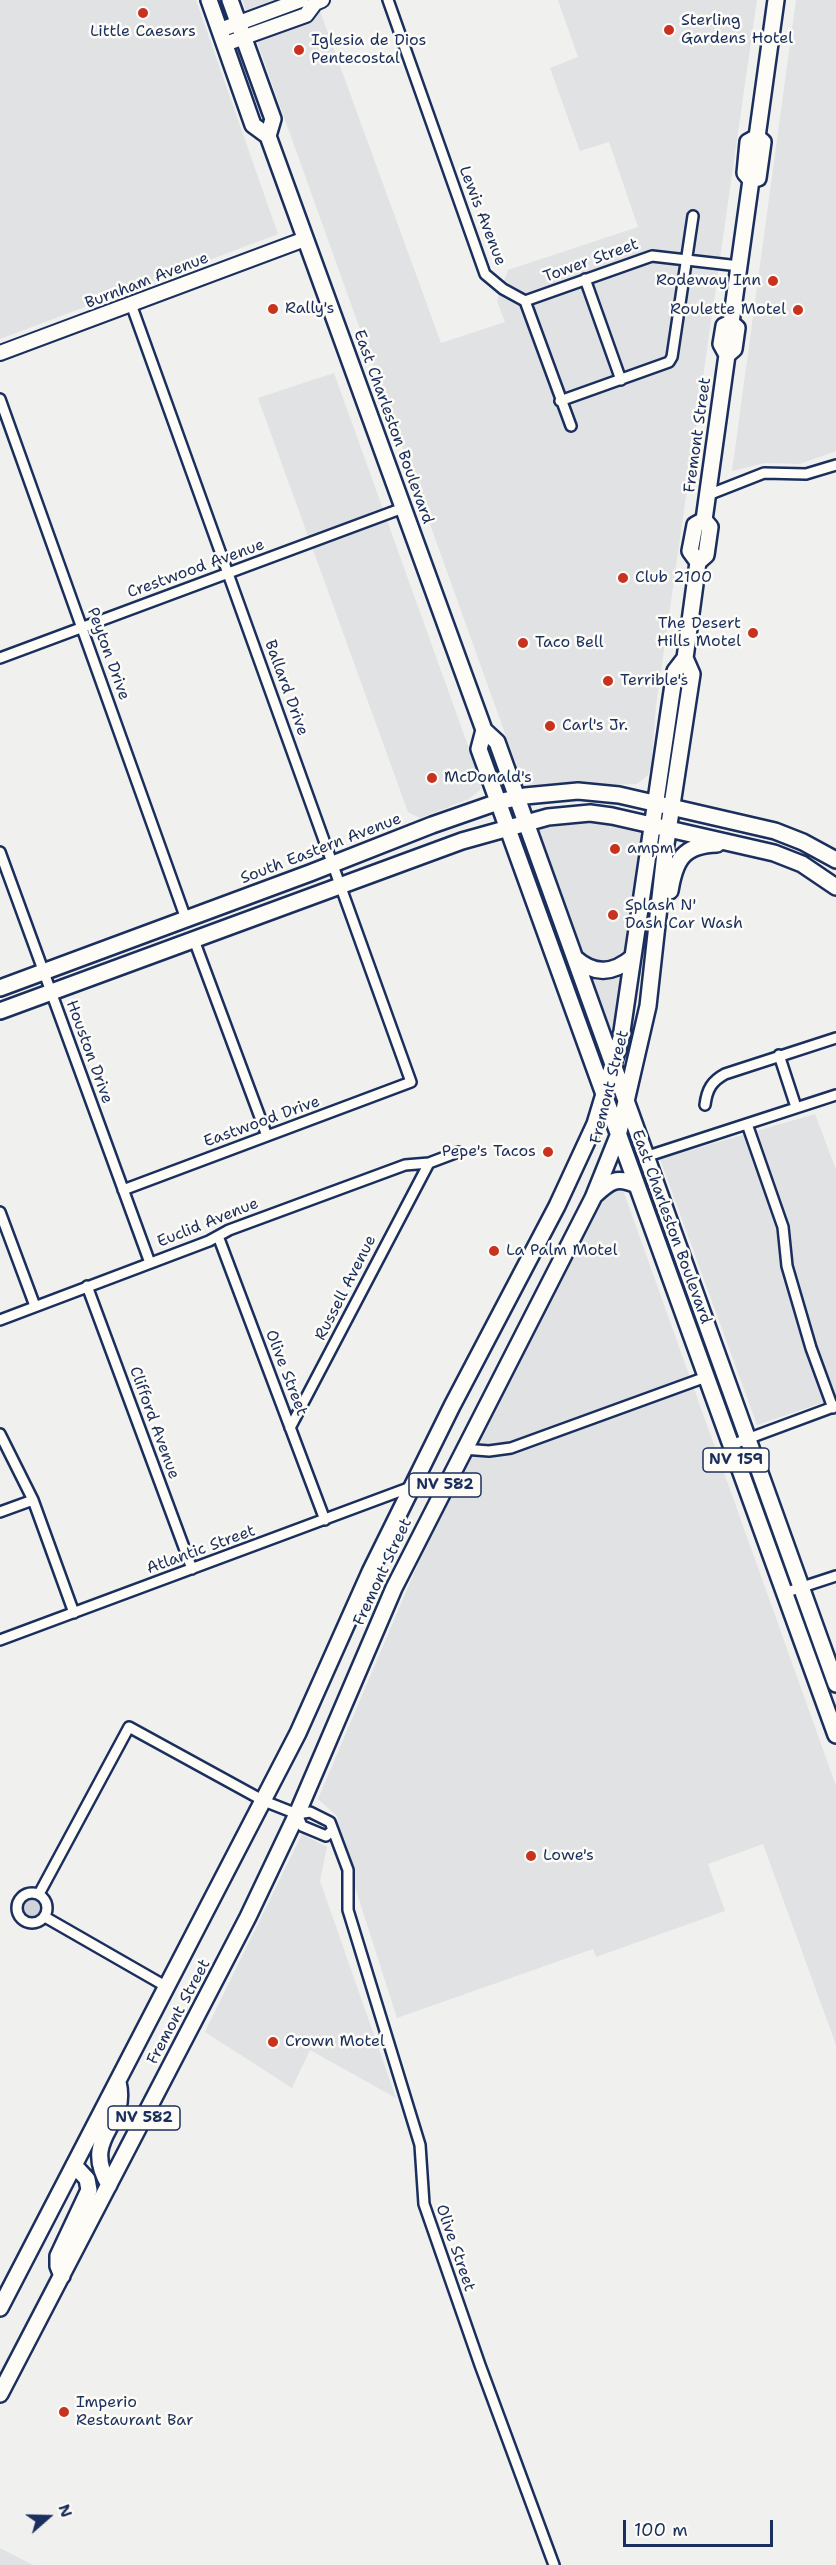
<!DOCTYPE html>
<html>
<head>
<meta charset="utf-8">
<style>
	body { margin:0 }
	#map { position:relative; width:836px; height:2565px; overflow:hidden; background:#f0f0ee; font-family:"Shantell Sans",sans-serif }
	canvas { display:block }
	.north { position:absolute; left:18px; top:2487px; width:60px; height:60px; -webkit-text-stroke:4px #fdfcf7; paint-order:stroke; rotate:70deg; font-size:16px; font-weight:700; line-height:24px; text-align:center; color:#1b2f5e }
	.north::after { content:''; display:block; margin:auto; width:21px; height:27px; background:#1b2f5e; clip-path:polygon(50% 0,100% 100%,50% 72%,0 100%) }
	.scale { position:absolute; left:623px; top:2520px; width:150px; height:27px; box-sizing:border-box; border:3px solid #1b2f5e; border-top:0; padding-left:8px; font-size:18px; line-height:21px; white-space:nowrap; color:#1b2f5e; -webkit-text-stroke:4px #fdfcf7; paint-order:stroke }
</style>
</head>
<body>
<div id="map">
<canvas width="836" height="2565"></canvas>
<div class="north">N</div>
<div class="scale">100 m</div>
</div>
<script>
const g = document.querySelector('canvas').getContext('2d');
g.lineJoin = 'round';
function fill(path, color) { g.fillStyle = color; g.fill(path, 'evenodd'); }
function stroke(path, color, width, dash) { g.strokeStyle = color; g.lineWidth = width; g.lineCap = dash ? 'butt' : 'round'; g.setLineDash(dash || []); g.stroke(path); }
function drawText(font, color, halo, rows, align = 'center') {
  g.font = font + ' "Shantell Sans",sans-serif'; g.lineWidth = 5; g.setLineDash([]); g.textBaseline = 'middle'; g.strokeStyle = halo; g.fillStyle = color; for (const [text, x, y, turn = 0] of rows) {
    g.save(); g.translate(x, y); g.rotate((+turn || 0) * Math.PI / 180); g.textAlign = isNaN(turn) ? turn : align; if (halo) g.strokeText(text, 0, 0); g.fillText(text, 0, 0); g.restore();
  }
}
fill(new Path2D(`
	M0,0H196L278,234L0,339Z
	M242,0H316L441,343L505,322L497,301L508,270L638,227L609,142L580,151L550,68L578,57L558,0H757L656,706L651,769L647,776L637,784L584,786L524,794L512,765L516,764Z
	M796,0H836V451L800,464L765,463L732,471Z
	M334,373L481,782L480,790L469,799L420,818L408,812L258,398Z
	M587,823L611,825L645,835L642,839L617,1020L613,1034L538,834L540,830L549,827Z
	M815,1114L836,1170V1398L757,1425L660,1159Z
	M614,1165L836,1786V2045L763,1844L708,1864L725,1911L596,1957L593,1949L397,2018L344,1853L337,1816L318,1799L417,1566Z
	M302,1834L327,1847L320,1881L396,2098L310,2050L292,2088L205,2032Z
	M0,2548L33,2565H0Z`), '#e0e2e3');
fill(new Path2D(`
	M14 1909a13 13 0 1 1 26 0a13 13 0 1 1-26 0Z`), '#d0d3d8');
const street = new Path2D(`
	M388,0L485,274L503,289L525,301L571,426
	M585,279L621,380
	M525,301L652,256L739,266
	M0,399L186,919
	M560,401L669,362L672,357L693,216
	M708,495L764,473L806,474L836,465
	M0,658L403,508
	M0,852L150,1263
	M194,940L267,1136
	M779,1055L796,1107
	M705,1105C707,1089 712,1081 725,1074L836,1038
	M747,1124L783,1227L787,1266L811,1348L833,1408
	M645,1157L836,1095
	M123,1190L411,1082L131,304
	M0,1212L35,1306
	M218,1236L325,1520
	M87,1286L192,1569
	M0,1320L209,1241L229,1230L405,1165L429,1163L458,1152
	M290,1428L429,1163
	M0,1434L33,1500L74,1613
	M731,1445L836,1406
	M463,1449L489,1451L511,1448L706,1377
	M0,1512L33,1500
	M784,1593L836,1576
	M0,1640L411,1487
	M297,1814L302,1826L326,1836L333,1830
	M17 1908a15 15 0 1 1 30 0a15 15 0 1 1-30 0Z
	M39,1894L129,1727L264,1801L297,1814L310,1812L330,1822L348,1870V1910L420,2145L424,2204L480,2365L554,2565
	M45,1917L167,1987`);
const secondary = new Path2D(`
	M220,30L301,0
	M225,44L306,15L315,3L322,0
	M0,353L305,239`);
const primary = new Path2D(`
	M209,0L253,125L268,136L484,730L497,742L836,1684
	M230,0L273,119L268,136
	M751,180L758,178L763,142L757,137L776,0
	M751,180L745,173L748,142L757,137
	M727,355L734,349L737,328L731,323L751,180
	M698,562L690,551L695,525L704,520
	M484,730L479,749L836,1735
	M670,891C675,860 683,845 717,844
	M575,958C594,975 613,974 633,957
	M0,988L310,873L432,825L498,802L525,796L578,791L619,795L775,831L803,842L836,860
	M0,1011L462,841L548,817L590,813L612,816L774,853L802,864L836,887
	M595,1195C610,1181 617,1176 636,1185
	M109,2185C80,2135 129,2128 118,2082
	M62,2276L58,2266V2256L89,2190L87,2179L74,2165
	M0,2308L298,1733L370,1572L452,1406L557,1206L595,1124L621,1038L675,671L685,658L698,562L706,555L710,527L704,520L727,355L721,344L724,326L731,323
	M0,2394L248,1917L297,1814L394,1588L593,1198L618,1136L648,1006L666,844L692,674L685,658`);
stroke(street, '#1b2f5e', 14);
stroke(secondary, '#1b2f5e', 18);
stroke(primary, '#1b2f5e', 20);
stroke(street, '#fdfcf7', 9);
stroke(secondary, '#fdfcf7', 14);
stroke(primary, '#fdfcf7', 15);
for (const [x, y, r, color] of [
	[143,13,6,"#c8321e"],
	[669,30,6,"#c8321e"],
	[299,50,6,"#c8321e"],
	[773,281,6,"#c8321e"],
	[273,309,6,"#c8321e"],
	[798,310,6,"#c8321e"],
	[623,578,6,"#c8321e"],
	[753,633,6,"#c8321e"],
	[523,643,6,"#c8321e"],
	[608,681,6,"#c8321e"],
	[550,726,6,"#c8321e"],
	[432,778,6,"#c8321e"],
	[615,849,6,"#c8321e"],
	[613,915,6,"#c8321e"],
	[548,1152,6,"#c8321e"],
	[494,1251,6,"#c8321e"],
	[531,1856,6,"#c8321e"],
	[273,2042,6,"#c8321e"],
	[64,2412,6,"#c8321e"]
]) { const dot = new Path2D(); dot.arc(x, y, r, 0, 2 * Math.PI); g.fillStyle = color; g.fill(dot); stroke(dot, '#fdfcf7', 2); }
for (const [x, y, w] of [
	[736,1460,66],
	[445,1485,72],
	[144,2118,72]
]) { const box = new Path2D(); box.roundRect(x - w / 2, y - 12, w, 24, 4.5); g.fillStyle = '#fdfcf7'; g.fill(box); stroke(box, '#1b2f5e', 1.5); }
drawText('bold 15px', '#1b2f5e', null, [
	["NV 159",736,1460],
	["NV 582",445,1485],
	["NV 582",144,2118]
]);
drawText('16px', '#1b2f5e', '#fdfcf7', [
	["Sterling",681,21],
	["Gardens Hotel",681,39],
	["Little Caesars",143,32,"center"],
	["Iglesia de Dios",311,41],
	["Pentecostal",311,59],
	["Rodeway Inn",761,281,"right"],
	["Rally's",285,309],
	["Roulette Motel",786,310,"right"],
	["Club 2100",635,578],
	["The Desert",741,624,"right"],
	["Hills Motel",741,642,"right"],
	["Taco Bell",535,643],
	["Terrible's",620,681],
	["Carl's Jr.",562,726],
	["McDonald's",444,778],
	["ampm",627,849],
	["Splash N'",625,906],
	["Dash Car Wash",625,924],
	["Pepe's Tacos",536,1152,"right"],
	["La Palm Motel",506,1251],
	["Lowe's",543,1856],
	["Crown Motel",285,2042],
	["Imperio",76,2403],
	["Restaurant Bar",76,2421]
], 'left');
drawText('16px', '#1b2f5e', '#fdfcf7', [
	["Lewis Avenue",482,216,69],
	["Tower Street",591,261,-20],
	["Burnham Avenue",147,281,-21],
	["East Charleston Boulevard",393,427,70],
	["Fremont Street",698,435,-82],
	["Crestwood Avenue",196,569,-20],
	["Peyton Drive",108,654,70],
	["Ballard Drive",286,688,70],
	["South Eastern Avenue",321,849,-21],
	["Houston Drive",89,1052,70],
	["Fremont Street",610,1087,-76],
	["Eastwood Drive",262,1122,-20],
	["Euclid Avenue",208,1223,-22],
	["East Charleston Boulevard",671,1227,70],
	["Russell Avenue",346,1288,-63],
	["Olive Street",286,1373,69],
	["Clifford Avenue",154,1423,70],
	["Atlantic Street",201,1550,-20],
	["Fremont Street",383,1572,-65],
	["Fremont Street",179,2012,-62],
	["Olive Street",455,2248,71]
]);
</script>
</body>
</html>
